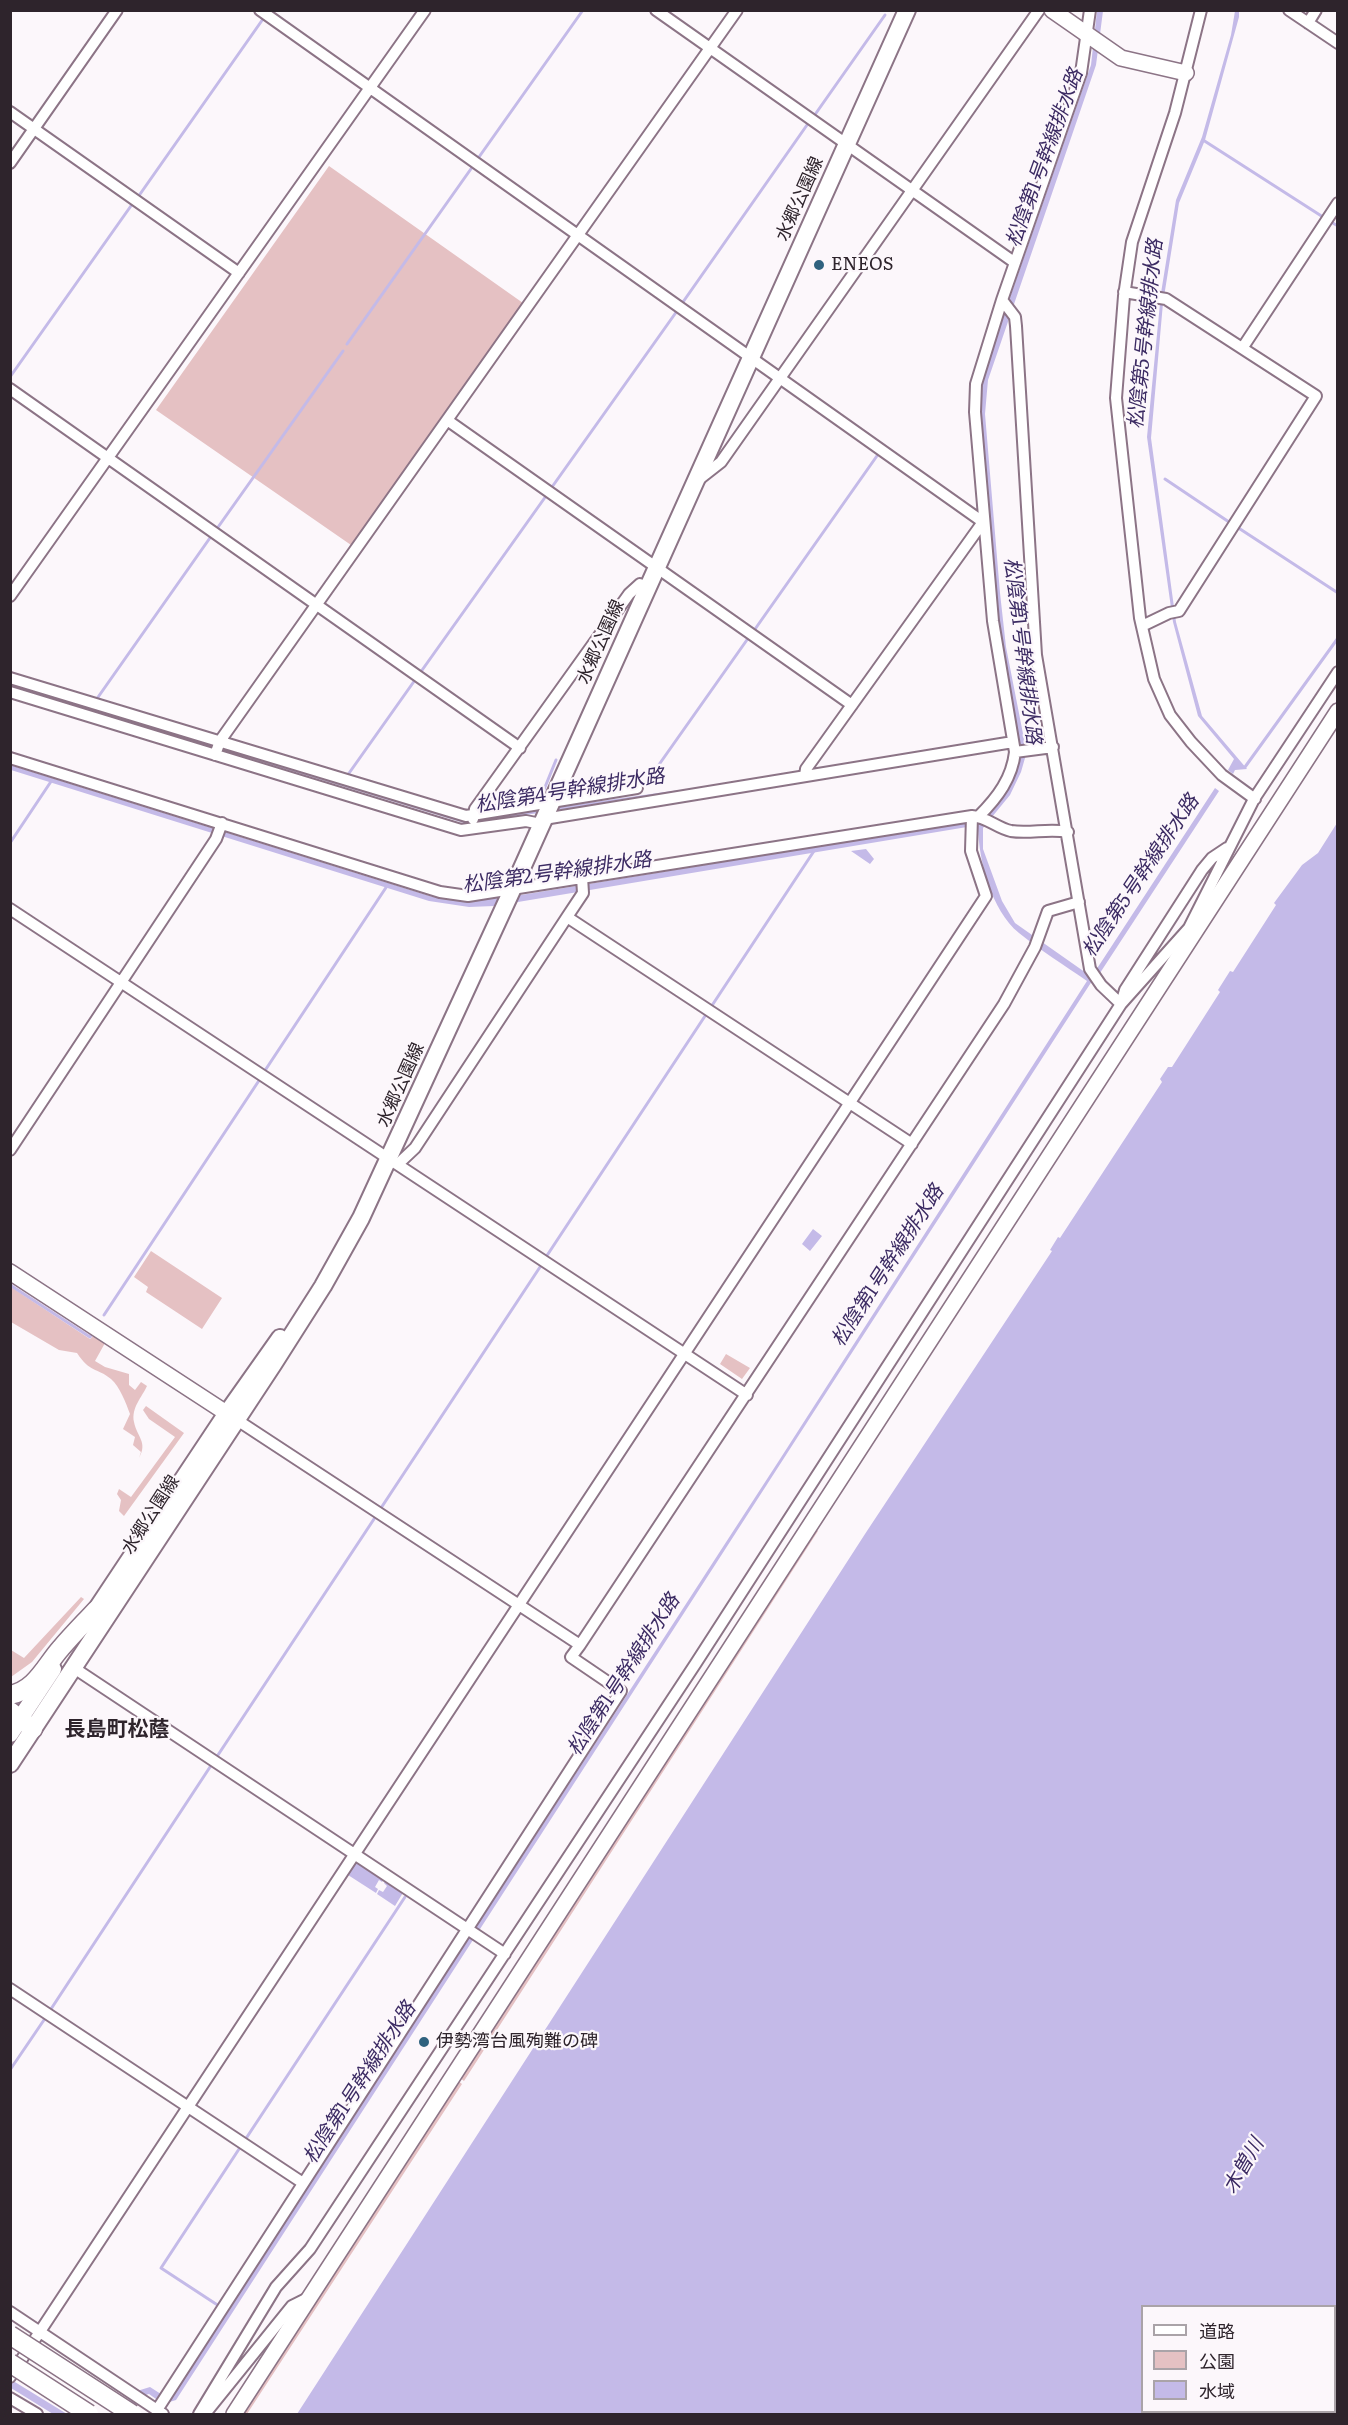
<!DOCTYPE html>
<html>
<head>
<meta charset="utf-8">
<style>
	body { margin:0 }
	#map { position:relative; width:1348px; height:2425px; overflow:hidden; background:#fcf7fb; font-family:Literata,"Noto Sans JP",serif }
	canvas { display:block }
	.frame { position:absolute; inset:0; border:12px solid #2e242c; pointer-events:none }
	.legend { position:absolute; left:1141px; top:2305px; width:195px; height:108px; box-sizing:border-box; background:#fcf7fb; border:2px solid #aaa3a8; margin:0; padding:8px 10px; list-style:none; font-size:18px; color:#2e242c }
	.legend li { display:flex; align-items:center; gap:12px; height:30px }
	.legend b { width:30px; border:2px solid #aaa3a8 }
</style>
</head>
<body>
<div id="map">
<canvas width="1348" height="2425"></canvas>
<div class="frame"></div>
<ul class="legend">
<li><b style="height:8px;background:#fff"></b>道路</li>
<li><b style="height:16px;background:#e5c1c3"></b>公園</li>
<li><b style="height:16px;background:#c4bae8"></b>水域</li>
</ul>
</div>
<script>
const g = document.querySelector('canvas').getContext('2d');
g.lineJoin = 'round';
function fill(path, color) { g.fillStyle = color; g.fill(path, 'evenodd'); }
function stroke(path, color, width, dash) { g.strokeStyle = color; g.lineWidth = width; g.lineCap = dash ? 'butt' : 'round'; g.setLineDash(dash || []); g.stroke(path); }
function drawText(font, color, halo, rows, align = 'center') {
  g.font = font + ' Literata,"Noto Sans JP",serif'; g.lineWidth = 4.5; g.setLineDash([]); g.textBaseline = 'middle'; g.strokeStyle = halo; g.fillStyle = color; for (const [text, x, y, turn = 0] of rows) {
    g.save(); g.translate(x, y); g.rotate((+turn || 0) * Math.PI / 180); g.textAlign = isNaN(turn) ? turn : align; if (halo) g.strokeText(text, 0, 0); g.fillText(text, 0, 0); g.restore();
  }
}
fill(new Path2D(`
	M329,166L523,303L351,545L156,410Z
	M151,1251L222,1298L202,1329L146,1292L148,1287L134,1277Z
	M11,1287L90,1339L93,1336L105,1343L95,1361L105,1367L129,1374V1385L135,1390L141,1382L147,1386C142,1397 131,1408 134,1422C137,1437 148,1442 139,1458L141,1452L133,1445L135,1437L123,1429L130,1414C126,1403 120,1387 111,1379C96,1367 90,1373 77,1353L59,1350L11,1322Z
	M726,1354L750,1368L742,1379L720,1364Z
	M146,1406L184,1433L124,1516L119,1511L121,1500L117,1494L119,1489L131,1497L175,1437L149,1419L143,1410Z
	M814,1528L818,1531L464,2081L460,2078Z
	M81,1597L84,1599L32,1662L11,1677V1650L24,1658Z
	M456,2079L462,2084L247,2414H241Z`), '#e5c1c3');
fill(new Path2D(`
	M1097,11H1103L1096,65L988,380L985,414L1000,593L1006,647L1025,744V758L1021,772L1010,795L983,828V849L1002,901L1015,923L1089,975L1096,970L1215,788L1219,791L1100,973L1092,981L176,2400L163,2404L149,2394L142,2396L130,2414H121L137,2391L150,2387L164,2396L173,2394L780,1459L1087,981C1064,965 1040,950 1019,933C991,910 979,861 978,828L967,827L494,906L469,907L429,901L11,770L10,765L433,897L465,902L520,893L521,895L967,822L980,823C997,804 1019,782 1020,754L995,594L981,411L983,377L1004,307L1010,297L1091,65Z
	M1235,11H1239V17L1205,140L1179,203L1163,303L1151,438L1176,622L1202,716L1247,769L1235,770L1233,774L1228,770L1234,759L1198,716L1173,622L1147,437L1161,293L1176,200L1202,137L1231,35Z
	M1337,823V2414H297L865,1534L1052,1251L1050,1250L1058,1237L1060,1238L1162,1082L1160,1079L1168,1067H1172L1220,992L1218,990L1230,971L1233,972L1276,905L1274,903L1302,865L1318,853ZM1142,2306H1334V2412H1142Z
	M866,849L874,859L870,864L851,851Z
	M813,1229L822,1236L810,1251L802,1244Z
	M357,1860L385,1878L382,1882L379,1880L375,1887L378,1889L376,1893L348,1875Z
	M386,1879L404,1891L395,1906L377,1894L379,1890L383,1892L387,1886L384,1883Z
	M10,2379L67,2414H53L11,2388Z`), '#c4bae8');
stroke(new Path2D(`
	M814,116L885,15
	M1203,140L1323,217
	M479,157L583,10
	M138,197L263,19
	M1331,222L1338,226
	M683,302L807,125
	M347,344L473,166
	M10,377L133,203
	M1165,479L1229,522
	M552,487L677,311
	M1237,527L1338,593
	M216,530L343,351
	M753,632L879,453
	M420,673L546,496
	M10,684L466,822L542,811
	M96,700L212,535
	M1245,767L1338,638
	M347,776L415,680
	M646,783L749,637
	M541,797L556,760
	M555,809L676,792
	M10,843L52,780
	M711,1007L814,851
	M264,1072L387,886
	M546,1257L707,1013
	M10,1285L90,1337L91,1335
	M104,1315L260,1079
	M381,1508L542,1264
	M216,1758L376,1516
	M51,2009L212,1764
	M10,2070L46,2017
	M245,2140L405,1897
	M219,2306L161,2268L241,2146`), '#c4bae8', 3);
const street = new Path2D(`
	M260,10L983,522L806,769L805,776
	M656,10L1014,262
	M1090,10L1081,73L1002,300L1015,317L1016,326L1036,655L1090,969L1101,985L1121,1004L1189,928L1254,799L1338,672
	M1201,10L1175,113L1132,242L1124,296L1116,398L1140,618L1154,679L1170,715L1191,742L1222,775L1255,799
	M1289,10L1338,43
	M1308,23L1316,10
	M10,112L239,273
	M10,163L117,10
	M1124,292L1166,299L1316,396L1179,611L1169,613L1142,626
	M1243,347L1338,203
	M10,389L520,748
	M447,420L852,705
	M698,480L721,462L1039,10
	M10,596L425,10
	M10,678L466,816L637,788
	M10,692L461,830L526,821L541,824
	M1015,752L1053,747
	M215,755L220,741L737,10
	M10,758L440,892L468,896L972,816C987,817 997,828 1011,831C1030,834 1049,828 1068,832
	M979,816C998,797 1012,778 1015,752L993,621L975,412L976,384L1002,300
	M473,819L475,809L629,594L640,584L647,587
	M544,819L1013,742
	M10,909L747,1395
	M567,917L912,1144
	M10,1150L216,839L222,823
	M398,1164L415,1148L567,917L583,893L582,877
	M237,1420L580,1645L1004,1004L1035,947L1048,911L1079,902
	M74,1668L505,1954
	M10,1989L303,2183
	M10,2312L163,2414
	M10,2377L986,896L971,851L972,816
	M10,2398L37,2414
	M157,2410L621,1691L571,1657L580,1645
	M208,2410L292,2306L306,2299
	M199,2414L276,2287L310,2249L696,1663L1121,1004L1125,990L1202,870L1212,858L1227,848`);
const secondary = new Path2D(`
	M1052,10L1121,58L1186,73
	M10,1272L237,1420
	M234,2414L1338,711`);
const primary = new Path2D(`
	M88,1622L227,1413L280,1338
	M10,1734L53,1669
	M10,1764L274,1363L323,1286L361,1218L513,888L907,10`);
const highway = new Path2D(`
	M10,1695C36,1690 45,1666 61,1648C72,1635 84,1623 96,1610
	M10,1711L33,1729`);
stroke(street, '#8c7486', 14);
stroke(secondary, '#8c7486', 18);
stroke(primary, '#8c7486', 20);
stroke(highway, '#8c7486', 21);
stroke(street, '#fff', 10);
stroke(secondary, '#fff', 15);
stroke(primary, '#fff', 16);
stroke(highway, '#fff', 18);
const highwayBridge = new Path2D(`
	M10,2335L132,2414
	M10,2363L89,2414`);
stroke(highwayBridge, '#8c7486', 21, []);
stroke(highwayBridge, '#fff', 18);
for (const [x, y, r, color] of [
	[819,265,6,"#2f627f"],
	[424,2042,6,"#2f627f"]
]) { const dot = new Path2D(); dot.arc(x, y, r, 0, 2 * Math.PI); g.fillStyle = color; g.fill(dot); stroke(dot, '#fcf7fb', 2); }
drawText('18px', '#2e242c', '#fcf7fb', [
	["水郷公園線",800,199,-66],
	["水郷公園線",601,642,-66],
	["水郷公園線",401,1085,-66],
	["水郷公園線",151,1515,-57]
]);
drawText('18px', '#2e242c', '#fcf7fb', [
	["ENEOS",831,265],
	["伊勢湾台風殉難の碑",436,2042]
], 'left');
drawText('italic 20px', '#3c2b63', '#fcf7fb', [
	["松陰第1号幹線排水路",1045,158,-70],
	["松陰第5号幹線排水路",1146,334,-84],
	["松陰第1号幹線排水路",1022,651,83],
	["松陰第4号幹線排水路",570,791,-9],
	["松陰第2号幹線排水路",557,873,-8],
	["松陰第5号幹線排水路",1141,876,-56],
	["松陰第1号幹線排水路",888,1266,-57],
	["松陰第1号幹線排水路",624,1675,-57],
	["松陰第1号幹線排水路",360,2083,-57],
	["木曽川",1244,2166,-60]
]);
drawText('bold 21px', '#2e242c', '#fcf7fb', [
	["長島町松蔭",117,1730]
]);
</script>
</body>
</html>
